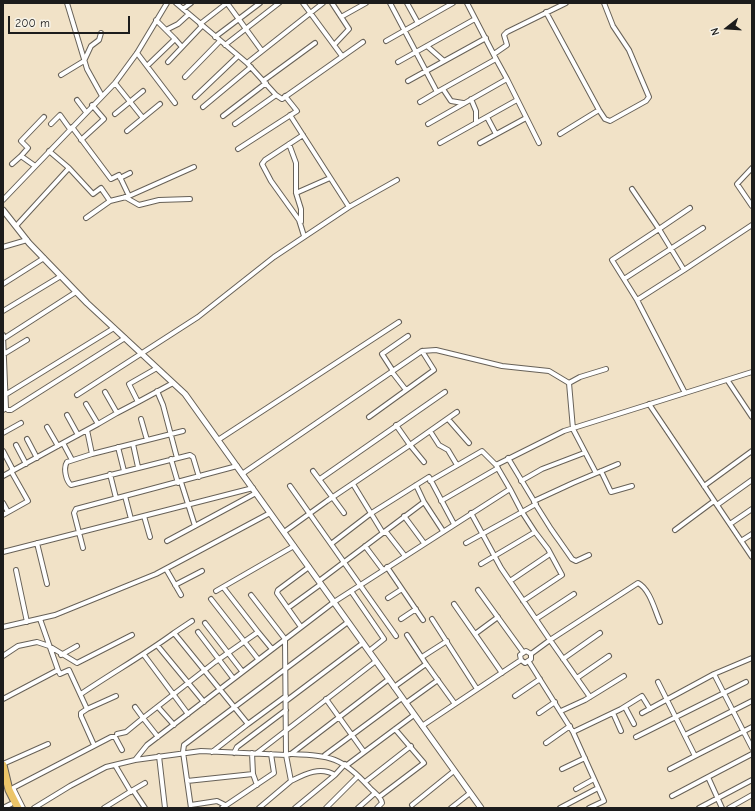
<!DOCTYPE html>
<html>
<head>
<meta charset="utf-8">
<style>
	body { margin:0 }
	#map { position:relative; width:755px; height:811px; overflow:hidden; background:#f1e2c7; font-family:"Comic Neue",sans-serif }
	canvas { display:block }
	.frame { position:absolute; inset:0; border:4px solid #1c1c1c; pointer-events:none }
	.north { position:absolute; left:707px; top:8px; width:40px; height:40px; -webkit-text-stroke:3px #f7f3e8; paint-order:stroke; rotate:253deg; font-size:11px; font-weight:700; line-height:16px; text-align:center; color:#1c1c1c }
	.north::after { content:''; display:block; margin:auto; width:14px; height:18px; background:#1c1c1c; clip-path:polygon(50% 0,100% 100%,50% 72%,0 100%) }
	.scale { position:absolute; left:8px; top:16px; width:122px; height:18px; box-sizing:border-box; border:2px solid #1c1c1c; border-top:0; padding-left:5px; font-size:12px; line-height:14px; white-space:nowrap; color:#1c1c1c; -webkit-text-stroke:3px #f7f3e8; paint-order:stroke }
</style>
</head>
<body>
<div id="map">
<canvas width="755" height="811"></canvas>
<div class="frame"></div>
<div class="north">N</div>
<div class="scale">200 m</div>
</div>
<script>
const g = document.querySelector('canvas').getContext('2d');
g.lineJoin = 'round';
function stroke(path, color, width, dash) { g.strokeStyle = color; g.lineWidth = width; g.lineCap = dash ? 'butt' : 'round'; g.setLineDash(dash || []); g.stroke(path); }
const minor = new Path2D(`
	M67,3L87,69L102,96
	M176,3L247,63L276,95L235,124
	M227,3L262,51
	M303,3L342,56
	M332,3L349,29L334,45
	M390,3L437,92L496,59L467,3
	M407,3L418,23
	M183,9L191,3
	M546,12L599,110L605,119L610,121L646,101L649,97L629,50L613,26L604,3
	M341,17L366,3
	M156,20L175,39
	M200,24L227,3
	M166,30L178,24L189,14
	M215,37L260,3
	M386,41L453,3
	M225,45L279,3
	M427,46L444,61
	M137,53L175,103
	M494,54L507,45L504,35L507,32L566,3
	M168,62L202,26
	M398,62L475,19
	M247,63L323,3
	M147,66L175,39L182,47
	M61,75L84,61L91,46L99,40L101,33
	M185,77L220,41
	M507,79L539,143
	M263,81L315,43
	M408,81L486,38
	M115,83L143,118
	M443,89L451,101L463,103
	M276,95L282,99L363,42
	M195,97L238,56
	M471,99L476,111V123
	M77,100L86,112
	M420,102L437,92
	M203,107L251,67
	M115,114L143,91
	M223,116L266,83
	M487,117L496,134
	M51,124L60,115L70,129
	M428,124L507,79L496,59
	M72,127L111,179L119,175L129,196L194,167
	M127,131L160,104
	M560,134L599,110
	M303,135L265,160L262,164L271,181L299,220L304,236
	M81,140L104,119L92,105
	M440,143L517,100
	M480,143L526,118
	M289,144L296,163V193L301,209V222
	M238,149L297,111L285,96
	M49,151L69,168
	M12,164L21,156
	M35,166L21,156L28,148L21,141L44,117
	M752,168L737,184L752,206
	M120,178L130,173
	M632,189L659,229L690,208
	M296,193L330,178
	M125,197L139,205L159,200L190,199
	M3,200L115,83L137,53L167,3
	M349,207L397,180
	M86,218L110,201L126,197
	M16,226L69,168L93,194L101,188L110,201
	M3,247L27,240
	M624,279L703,228
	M3,284L44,258
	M637,300L684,270
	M3,311L61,276
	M3,335L6,408L3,410
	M3,339L76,292
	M422,351L436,350L502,366L549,371L569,383
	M4,354L27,340
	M157,368L129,384L138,402L173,383
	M393,371L382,354L408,336
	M392,372L406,390
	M728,381L752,417
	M157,391L163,405L177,458
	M105,392L117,413L138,402
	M685,393L637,300L612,260L659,229L684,270L752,225
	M5,395L114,328
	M77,395L198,317L274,257L349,207L290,115
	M86,404L98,424L117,413
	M649,404L752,557
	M6,408L8,410H11L125,338
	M67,415L78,435
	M141,419L147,440
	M448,419L469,443
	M396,425L410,445L457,412
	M47,427L58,446
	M87,430L92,454
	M183,431L92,454L67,462C63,468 66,481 71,485L190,455L193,457L199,477
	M430,431L439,445L448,450L457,465
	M3,433L21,423
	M27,439L37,458
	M218,440L399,322
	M133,444L138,467
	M16,445L26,464
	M118,447L124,471
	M3,451L13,470
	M508,458L534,501L573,483L618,464
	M171,459L178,483
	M72,460L63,443L98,424
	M313,471L344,513
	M601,471L611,492L632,486
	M596,473L573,429L569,383L580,377L606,369
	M110,474L116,498
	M242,474L422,351L434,370L369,417
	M3,476L63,443
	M320,479L445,392
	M430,481L482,451L496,465
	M521,481L542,469L584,453
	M181,482L195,526
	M353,484L383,533H387L405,556
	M290,486L331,544L370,514L429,477L454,524
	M704,486L752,451
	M125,496L131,519
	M441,501L498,468
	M424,502L443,531
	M534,502L551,529L572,559L576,561L589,555
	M3,503L8,512
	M717,505L752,480
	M471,513L501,568L550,640L638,583C650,589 655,611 660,622
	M3,515L28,501L11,471
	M144,516L150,537
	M404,516L424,543
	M730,524L752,509
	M675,530L714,501
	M284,532L327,501L410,445L424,462
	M167,541L256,493
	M741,541L752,534
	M37,543L47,584
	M466,543L522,512L510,489
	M331,544L396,636
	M365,546L383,570
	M83,548L74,513L76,509L237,466
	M3,552L253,488
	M481,564L535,532L522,512L536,504
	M387,567L423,620
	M166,569L181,595
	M16,570L27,622
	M319,581L424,502L416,485
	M510,581L550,554
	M175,585L202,571
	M478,590L523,652
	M216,591L294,546
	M351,591L384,639L369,651
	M388,598L402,589
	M211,599L258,659
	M523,601L562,575L548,549L535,532
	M454,604L502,673
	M288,608L321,584
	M40,619L58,670
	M401,619L416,609
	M432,619L477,689
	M536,619L574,594
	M205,623L242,671
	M3,627L55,615L156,574L270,513
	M301,627L277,593L278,590L309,567
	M198,632L233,678
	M258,632L272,649
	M174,633L192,621
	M475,634L498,617
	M407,635L426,664
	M157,645L204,702
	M531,654L550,640L590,697
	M61,655L77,646
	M144,655L188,714
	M3,656L18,646L37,642L49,646L77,663L132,635
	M422,657L447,641
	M563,659L600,633
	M521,660L520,655L526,651L531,654
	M521,660L525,663L531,659V654
	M529,662L573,732L621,709L642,696L650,709
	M714,674L752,748
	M577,678L609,656
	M658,682L695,756L752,727
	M394,687L426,664L455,704
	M81,694C112,673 144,655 174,633L248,724L286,696
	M515,696L540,679
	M3,699L58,670L60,674L69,670L87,709L81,713V716L94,745
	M326,699L364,752
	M286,701L363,643
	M406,703L438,680
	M158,707L174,725
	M625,707L634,724
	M87,709L116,696
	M561,711L585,700L624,676
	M539,713L555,702
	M613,713L621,731
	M642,713L714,674L752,658
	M422,726L521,660
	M573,732L604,801L589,808
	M117,734L126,732L143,718L135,707
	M685,735L752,701
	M158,737L143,718L215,662L258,632L223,587
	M636,737L746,682
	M546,743L570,726
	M212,752L248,724
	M234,753L237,747L286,710
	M252,753L253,774L257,785
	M257,753L376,661
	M291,754L389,679
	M325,755L402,698
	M159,756L165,808
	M135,760L201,751L286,755L285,639L251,595
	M3,764L48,744
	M115,765L131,792
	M347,765L414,715
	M562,769L585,758
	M670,769L695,756
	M187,781L253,774
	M291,781C305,774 320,766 335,775L345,764
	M365,782L411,746
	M576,789L594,779
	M133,790L145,783
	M672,796L708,777
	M379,797L424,763L395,729
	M191,805L217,801L225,805
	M412,805L454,771
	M3,808L11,804
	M23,808L13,788L111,737H115L122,750
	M34,808L70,786L106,767L135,760L147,745L334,602L510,489L496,465L564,431L752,372
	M104,808L133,790L145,808
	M191,808L183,752L184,745L348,622
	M222,808L274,773L271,754
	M259,808L291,781L286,755L290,754C330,756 341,756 369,787C373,792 381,796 382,803L377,808
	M295,808L335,775
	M326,808L358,776
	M358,808L375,793
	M451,808L470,793
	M560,808L598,788
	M699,808L752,780
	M722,808L708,777L752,754
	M729,808L752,795`);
const tertiary = new Path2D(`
	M3,210L29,243L87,303L185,394L481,808`);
const primary = new Path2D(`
	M3,765L9,790L18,808`);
stroke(minor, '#676158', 6);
stroke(tertiary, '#676158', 7);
stroke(primary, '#676158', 9);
stroke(minor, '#fff', 4);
stroke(tertiary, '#fff', 5);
stroke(primary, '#ecc569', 7);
</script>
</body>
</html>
